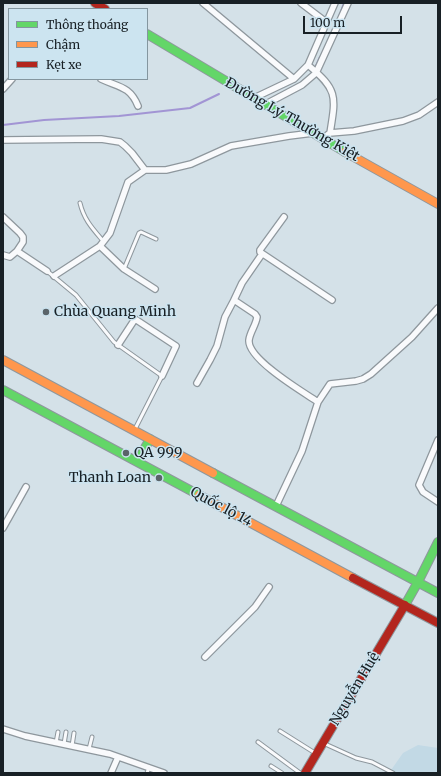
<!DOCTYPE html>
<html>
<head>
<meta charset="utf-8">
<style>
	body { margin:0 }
	#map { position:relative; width:441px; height:776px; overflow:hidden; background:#d4e1e8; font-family:Merriweather,serif }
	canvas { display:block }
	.frame { position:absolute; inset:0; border:4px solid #182025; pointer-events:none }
	.legend { position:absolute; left:8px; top:8px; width:140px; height:72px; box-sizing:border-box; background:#cce4f0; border:1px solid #84969f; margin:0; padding:5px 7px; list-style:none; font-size:12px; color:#182025 }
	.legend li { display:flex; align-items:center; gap:8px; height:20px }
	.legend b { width:20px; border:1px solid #84969f }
	.scale { position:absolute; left:303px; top:16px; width:99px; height:18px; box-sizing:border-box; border:2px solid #182025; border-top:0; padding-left:5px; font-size:12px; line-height:14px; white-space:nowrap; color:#182025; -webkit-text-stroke:3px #cce4f0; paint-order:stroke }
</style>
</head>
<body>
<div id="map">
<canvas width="441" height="776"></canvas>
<div class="frame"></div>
<ul class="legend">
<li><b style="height:5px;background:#63d668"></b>Thông thoáng</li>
<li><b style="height:5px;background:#ff974d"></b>Chậm</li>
<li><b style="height:5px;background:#b3261e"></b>Kẹt xe</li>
</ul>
<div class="scale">100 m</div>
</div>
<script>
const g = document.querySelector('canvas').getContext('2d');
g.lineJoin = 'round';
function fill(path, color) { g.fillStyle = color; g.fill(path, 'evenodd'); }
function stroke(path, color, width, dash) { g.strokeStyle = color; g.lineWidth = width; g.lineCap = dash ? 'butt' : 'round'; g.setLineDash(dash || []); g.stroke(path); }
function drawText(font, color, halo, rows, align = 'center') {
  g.font = font + ' Merriweather,serif'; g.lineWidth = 3; g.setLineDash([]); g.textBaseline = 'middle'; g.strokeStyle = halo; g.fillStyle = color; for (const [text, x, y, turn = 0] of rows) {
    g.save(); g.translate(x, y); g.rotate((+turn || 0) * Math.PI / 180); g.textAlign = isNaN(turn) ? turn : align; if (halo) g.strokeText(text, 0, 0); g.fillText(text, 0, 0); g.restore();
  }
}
fill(new Path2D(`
	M418,745L438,748V773H389L403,753Z`), '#c2d9e5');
stroke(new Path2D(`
	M339,17L344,3
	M316,66L320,57
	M3,125L44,120L119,116L190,108L219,94`), '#a295d4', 2);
const lane = new Path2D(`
	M80,203C84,220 93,229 104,242
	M124,269L139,233L141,232L156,239
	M47,271L76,295L114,342L162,376L135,429
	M280,731L315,753
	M258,742L300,773
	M56,743L58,732
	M323,743L356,758L372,762L393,773
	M64,744L66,732
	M72,746L74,733
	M89,749L92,737
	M271,766L282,773
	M147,773L149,767`);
const street = new Path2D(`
	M203,3L294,79
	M301,3L326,22
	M308,65C338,90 336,96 330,133
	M101,79C118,87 130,86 138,106
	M3,89L12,79
	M254,98L294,79L308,65L335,3
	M266,104L302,85L316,73L348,3
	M322,139L330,133L354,131L403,121L419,115L438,102
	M3,140L101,139L120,142L125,146L132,153L145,170H166L191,164L231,146L289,136L313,133
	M3,217L20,233L23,237V242L17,251L47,271
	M284,217L260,250V252L332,300
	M100,246L124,269L155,289
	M262,254L242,283L234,300L255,314L257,317C256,325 250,332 249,340C247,359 303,392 318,402L330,384L356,381L363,379L371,374L412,337L438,308
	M3,255L10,257L17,251
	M54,276L100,246L110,233L128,182L145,170
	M118,345L135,319L176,346L162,376
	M197,383L210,360L217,346L225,317L234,300
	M438,440L419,485L423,492L438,502
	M276,506L302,451L318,402
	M3,528L26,487
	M205,657L255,607L269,587
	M3,729L25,736L110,754L164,773
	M111,773L118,757`);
const fast = new Path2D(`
	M147,34L345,152
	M3,390L199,495
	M137,462L150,439
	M213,473L438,593
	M418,582L438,542
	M405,605L418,582`);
const slow = new Path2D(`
	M345,152L438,204
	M3,360L213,473
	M199,495L353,578`);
const jam = new Path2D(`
	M95,3L105,9
	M353,578L438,623
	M305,773L405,605`);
stroke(lane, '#8e979d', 5);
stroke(street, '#8e979d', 8);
stroke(fast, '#8e979d', 10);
stroke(slow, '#8e979d', 10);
stroke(jam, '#8e979d', 10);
stroke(lane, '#f9fafc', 3);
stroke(street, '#f9fafc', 5.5);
stroke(fast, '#63d668', 8);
stroke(slow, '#ff974d', 8);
stroke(jam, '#b3261e', 8);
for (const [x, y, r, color] of [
	[46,312,4,"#5a6469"],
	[126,453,4,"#5a6469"],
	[159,478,4,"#5a6469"]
]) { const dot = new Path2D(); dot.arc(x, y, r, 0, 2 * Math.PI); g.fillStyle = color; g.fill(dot); stroke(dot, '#cce4f0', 1.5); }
drawText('14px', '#182025', '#cce4f0', [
	["Đường Lý Thường Kiệt",292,120,30],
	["Quốc lộ 14",221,507,28],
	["Nguyễn Huệ",355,689,-59]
]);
drawText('14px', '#182025', '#cce4f0', [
	["Chùa Quang Minh",54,312],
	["QA 999",134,453],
	["Thanh Loan",151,478,"right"]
], 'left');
</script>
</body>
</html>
